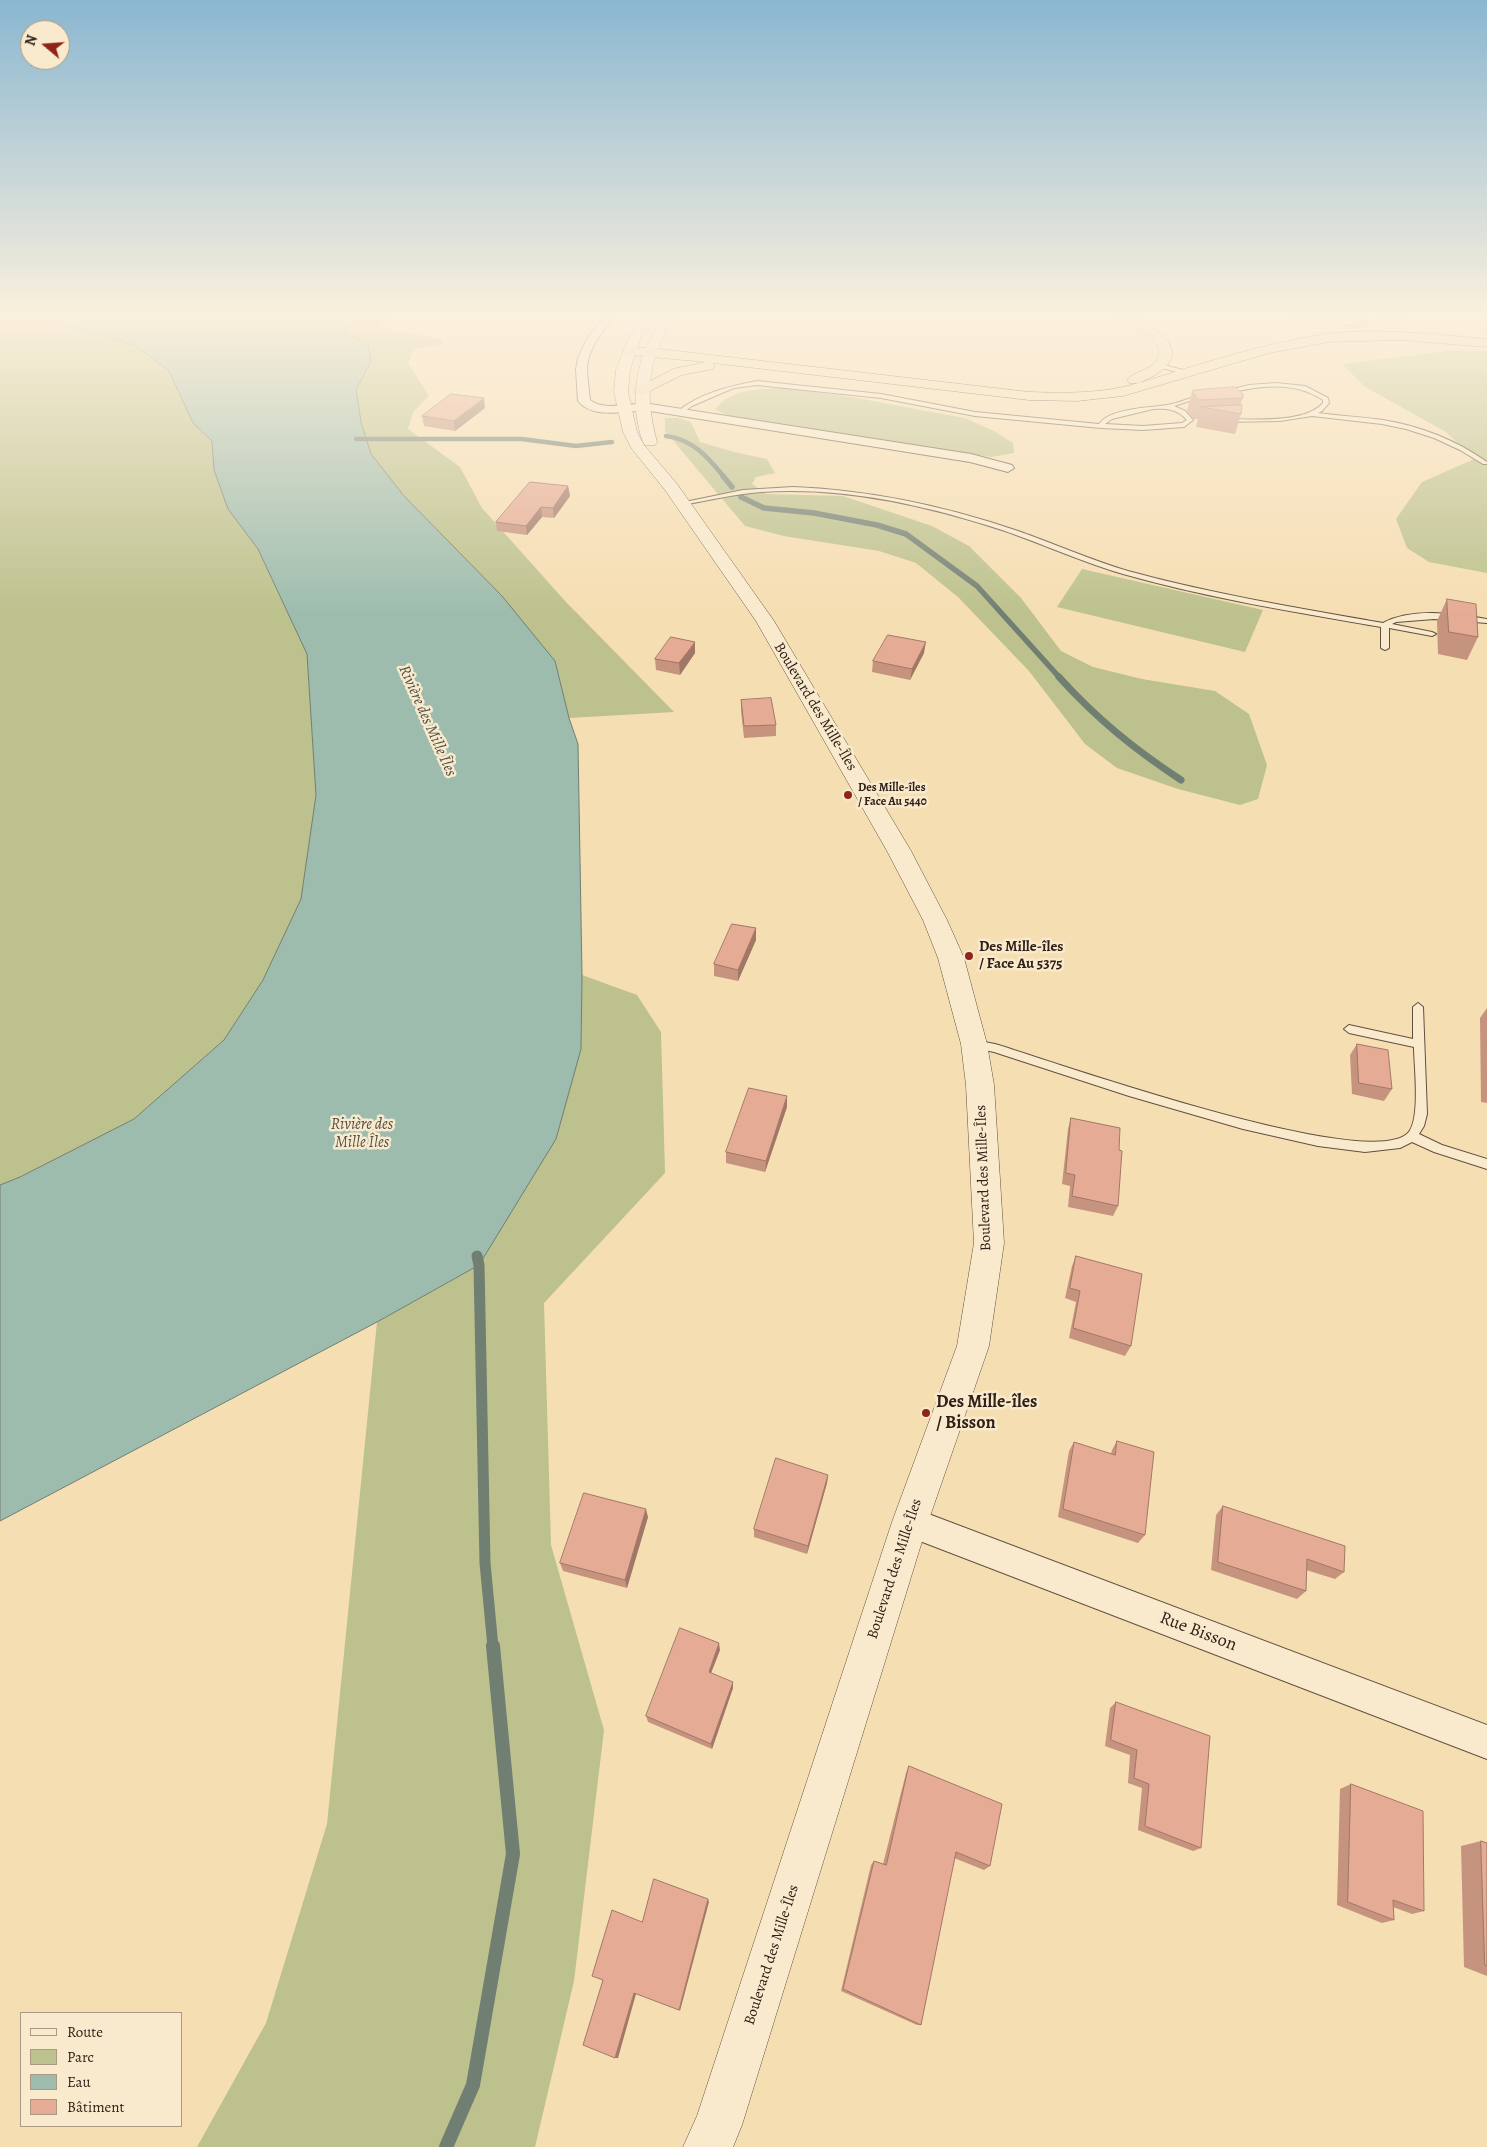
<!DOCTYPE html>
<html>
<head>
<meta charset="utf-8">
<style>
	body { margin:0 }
	#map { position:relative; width:1487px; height:2147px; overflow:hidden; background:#f6deb3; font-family:Alegreya,serif }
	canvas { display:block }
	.legend { position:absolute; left:20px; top:2012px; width:162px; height:115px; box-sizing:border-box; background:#f9eace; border:1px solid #a99985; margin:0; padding:6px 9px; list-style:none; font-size:15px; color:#302017 }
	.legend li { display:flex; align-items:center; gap:10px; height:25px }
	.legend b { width:25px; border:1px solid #a99985 }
	.north { position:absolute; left:20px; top:20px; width:50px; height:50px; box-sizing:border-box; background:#f9eace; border:1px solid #a99985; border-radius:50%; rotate:288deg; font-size:14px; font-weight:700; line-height:20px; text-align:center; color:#302017 }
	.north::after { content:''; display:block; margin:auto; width:18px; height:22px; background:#8f2418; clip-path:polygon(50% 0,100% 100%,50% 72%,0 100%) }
</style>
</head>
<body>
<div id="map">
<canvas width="1487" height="2147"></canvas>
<ul class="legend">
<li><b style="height:6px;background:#f9eace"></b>Route</li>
<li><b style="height:14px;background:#bcc18d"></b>Parc</li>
<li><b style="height:14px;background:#9dbcae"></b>Eau</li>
<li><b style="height:14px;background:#e6ab94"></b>Bâtiment</li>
</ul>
<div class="north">N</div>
</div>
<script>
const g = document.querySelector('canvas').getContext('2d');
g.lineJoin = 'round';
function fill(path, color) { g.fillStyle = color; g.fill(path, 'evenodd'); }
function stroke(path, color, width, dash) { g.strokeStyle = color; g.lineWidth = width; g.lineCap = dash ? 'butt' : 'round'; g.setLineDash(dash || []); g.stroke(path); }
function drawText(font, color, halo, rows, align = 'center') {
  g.font = font + ' Alegreya,serif'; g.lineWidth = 5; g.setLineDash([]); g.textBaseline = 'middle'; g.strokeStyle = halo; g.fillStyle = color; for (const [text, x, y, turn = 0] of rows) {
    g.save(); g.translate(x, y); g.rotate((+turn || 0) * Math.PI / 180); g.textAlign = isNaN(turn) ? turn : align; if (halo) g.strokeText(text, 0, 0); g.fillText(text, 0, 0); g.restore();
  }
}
fill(new Path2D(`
	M0,316H37L136,346L169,371L193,423L212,441L214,470L228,509L258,549L307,654L316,795L301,899L263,980L224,1040L134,1119L20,1177L0,1185Z
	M330,316H386L379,328L442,339V344L414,349L408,363L429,396L413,412L408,429L460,467L482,508L566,602L674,712L569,718L555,661L404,496L371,454L361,422L356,390L370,361L349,335L338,317Z
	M1447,351H1487V573L1429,562L1407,548L1396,519L1422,482L1474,459L1446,432L1365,387L1342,364Z
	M785,388L857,398L965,418L994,431L1013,443L1014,453L991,457L728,416L715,409C734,388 759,389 785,388Z
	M665,418H678L691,422L700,442L734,452L767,459L775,473L756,477L752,484L766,494L843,496L932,526L969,546L1021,598L1061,651L1093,667L1142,679L1215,691L1249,714L1267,765L1258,799L1240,805L1178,789L1117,768L1085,744L1029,671L958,597L916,563L879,551L784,536L745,526L665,431Z
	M1082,569L1263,610L1245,652L1057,607Z
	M582,975L637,995L661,1032L665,1173L544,1303L551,1545L604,1730L574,1981L535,2147H197L266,2023L327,1824L377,1322L479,1265L581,1049Z`), '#bcc18d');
const water = new Path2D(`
	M37,316H330L338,317L349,335L368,345L371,361L356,390L361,422L371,454L404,496L502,596L555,661L569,718L578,744L582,975L581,1049L556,1139L479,1265L377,1322L0,1521V1185L20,1177L134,1119L224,1040L263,980L301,899L316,795L307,654L258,549L228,509L214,470L212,441L193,423L169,371L136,346Z`);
fill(water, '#9dbcae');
stroke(water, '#717e72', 1);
stroke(new Path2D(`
	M666,436C692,439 708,457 724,477
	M356,439H522L576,446L612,442`), '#717e72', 4.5);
stroke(new Path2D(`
	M723,476L732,487
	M741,497L764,508L814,513L877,525L906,534L977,586L1060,678`), '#717e72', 5.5);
stroke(new Path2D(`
	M1059,677C1097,719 1134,749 1181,780`), '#717e72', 7);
stroke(new Path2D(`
	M477,1256L479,1265L485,1563L493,1647`), '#717e72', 11);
stroke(new Path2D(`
	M446,2147L473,2085L513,1854L493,1646`), '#717e72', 14);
const service = new Path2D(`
	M1160,364L1191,372L1192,373L1189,375L1158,367Z
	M757,381L881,394L975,412L1099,424C1110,408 1149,408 1167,405C1180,403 1192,397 1205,393L1208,395L1174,406L1185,411L1193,420L1184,427L1143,430L1101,428L975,416L881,398L757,385L734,388L722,393L692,406L681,414L676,413C697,394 730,386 757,381ZM1153,409C1167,408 1177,409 1187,420L1182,423L1143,426L1105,424L1112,419Z
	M1276,383L1305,386L1328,398L1329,403L1322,411L1318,413C1340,416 1362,417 1383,420C1420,426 1456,440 1487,462V464H1483L1460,450L1434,438L1406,429L1382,424L1312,416L1280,421L1223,422V420L1225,419C1251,419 1305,424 1323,403V400C1293,380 1258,386 1224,394L1221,392L1249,385Z
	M793,487C870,490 945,506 1018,531C1055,544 1091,560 1128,571C1212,594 1298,608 1383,623C1413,607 1455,614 1487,619V623L1434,619L1396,622L1392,624L1432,632L1436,634L1432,636L1389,628V648L1385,650L1381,648V627C1295,612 1207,598 1123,574C1082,562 1043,544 1002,530C926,505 842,486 761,492C735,494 709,500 683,505L680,503L743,490Z
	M1418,1003L1423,1007L1427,1114L1424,1126L1419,1134L1442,1145L1487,1159V1169L1434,1152L1412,1142L1400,1148L1365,1152L1318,1146L1243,1129L1129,1096L994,1052L970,1047L968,1044L974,1040L995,1044C1055,1062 1367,1173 1408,1133C1421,1119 1414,1066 1414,1047L1349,1033L1344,1029L1349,1025L1413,1039V1007Z`);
const minor = new Path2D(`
	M604,316H614C603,332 588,348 587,368C587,379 589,389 590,400C605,412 632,402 650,404L971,454L1012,465L1014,468L1008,472L970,462L650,411C629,409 594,421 578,401L576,369L578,358L587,339Z
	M910,1507L1487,1725V1759L899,1533L895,1522L899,1511Z`);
const tertiary = new Path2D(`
	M644,316H656L641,337L630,370L628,392L637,432L644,445L677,484L774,621L911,851L947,920L964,958L987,1044L994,1085L1004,1243L989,1346L928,1522L742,2125L733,2147H683L697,2116L892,1522L957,1346L974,1243L966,1085L961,1044L938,958L923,920L887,851L756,621L665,490L632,449L623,432L614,392L616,370L629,337Z
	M664,316H676C647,358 644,393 657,442L655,445H645C640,438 639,427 637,419C632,380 642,347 664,316Z`);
const motorway = new Path2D(`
	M1112,316C1116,316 1122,315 1127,316C1141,317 1173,337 1172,353C1172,369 1151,377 1139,383C1201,364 1263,343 1327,334C1378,327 1436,335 1487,339V347L1401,340L1329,342L1269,353L1123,396L1077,401L1029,400L713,363L715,366L713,369L682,375L642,395L637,394L635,391L637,388L673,369L706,362L629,355L622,351L629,347L660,349L1029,392C1066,393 1102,394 1138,383H1129L1127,380C1134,371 1149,371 1156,361C1173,337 1120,326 1112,316Z
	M1291,316C1305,315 1361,314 1369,323L1363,327L1297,320Z
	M1380,316H1402L1403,318L1397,322L1382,319Z`);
stroke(service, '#62503e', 2);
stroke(minor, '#62503e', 2);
stroke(tertiary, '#62503e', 1);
stroke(motorway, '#302017', 1);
fill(service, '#f9eace');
fill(minor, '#f9eace');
fill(tertiary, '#f9eace');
fill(motorway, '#f6deb3');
fill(new Path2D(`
	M1192,391L1243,398L1240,405L1241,414L1235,434L1196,427L1198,419H1193L1187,411Z
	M485,408L455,431L424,426L422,416Z
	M568,486L570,496L554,518L542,517L527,535L497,531L496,522Z
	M1447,599L1478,637L1467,660L1438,654L1437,621Z
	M695,653L680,675L656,670L655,659Z
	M924,653L910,680L872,672L873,661Z
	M741,700L776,725V736L744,738L741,711Z
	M756,940L738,981L714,976V964Z
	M1487,1008V1103L1481,1102L1480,1018Z
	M1357,1044L1392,1089L1384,1101L1352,1094L1350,1055Z
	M787,1107L765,1172L726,1163V1152Z
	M1071,1118L1119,1150L1118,1206L1113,1216L1068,1207L1070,1186L1062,1184L1068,1129Z
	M1076,1256L1131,1346L1125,1356L1069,1338L1076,1302L1065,1298L1072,1266Z
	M1117,1441L1145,1535L1138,1543L1058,1517L1069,1451L1074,1442L1111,1454L1112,1450Z
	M828,1475L827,1483L807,1554L754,1537V1529Z
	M1223,1506L1344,1572L1335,1579L1306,1570V1591L1297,1599L1211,1570L1216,1515Z
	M648,1517L627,1588L563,1571L560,1563Z
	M720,1650L711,1673L733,1688L712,1749L648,1722L646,1716Z
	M1116,1702L1201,1848L1193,1851L1138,1830L1142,1788L1128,1783L1130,1755L1105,1746L1110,1708Z
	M909,1766L990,1866L984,1870L954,1858L921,2025H917L841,1991L871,1865L874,1861L883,1864L906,1773Z
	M1351,1784L1424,1911L1412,1914L1393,1907L1394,1920L1382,1923L1337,1905L1340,1789Z
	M1481,1841L1487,1843V1976L1464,1967L1461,1846Z`), '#c6937f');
fill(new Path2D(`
	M484,398L485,408L455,431L454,421Z
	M568,486L570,496L554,518L553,508Z
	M541,507L542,517L527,535L526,526Z
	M695,642V653L680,675L679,663Z
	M926,642L924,653L910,680L912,669Z
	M756,928V940L738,981V970Z
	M787,1096V1107L765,1172L766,1161Z
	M828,1475L827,1483L807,1554L808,1546Z
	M646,1509L648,1517L627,1588L625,1580Z
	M719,1643L720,1650L709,1678V1672Z
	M733,1682V1688L712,1749L711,1744Z
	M708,1899L709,1902L680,2011L679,2010Z
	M634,1993L636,1994L618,2058H615Z`), '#a17868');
const building = new Path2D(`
	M1235,387L1243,394V398L1198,400L1192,391L1195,390Z
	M451,394L484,398L454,421L422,416Z
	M1242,405L1241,414L1201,407Z
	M530,482L568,486L553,508L541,507L526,526L496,522Z
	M1447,599L1476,604L1478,637L1449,632Z
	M888,635L926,642L912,669L873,661Z
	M671,637L695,642L679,663L655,659Z
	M771,698L776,725L744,726L741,700Z
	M732,924L756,928L738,970L714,964Z
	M1357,1044L1388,1050L1392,1089L1359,1083Z
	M749,1088L787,1096L766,1161L726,1152Z
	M1071,1118L1120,1128L1119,1150L1122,1151L1118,1206L1072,1196L1075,1175L1066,1173Z
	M1076,1256L1142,1274L1131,1346L1073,1328L1080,1291L1070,1288Z
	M1117,1441L1154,1452L1145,1535L1063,1509L1074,1442L1115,1455Z
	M776,1458L828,1475L808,1546L754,1529Z
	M584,1493L646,1509L625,1580L560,1563Z
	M1223,1506L1345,1546L1344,1572L1307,1559L1306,1591L1218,1562Z
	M680,1628L719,1643L709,1672L733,1682L711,1744L646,1716Z
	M1116,1702L1210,1736L1201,1848L1145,1826L1149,1784L1134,1778L1137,1750L1111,1740Z
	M909,1766L1002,1804L990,1866L956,1852L921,2025L843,1989L874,1861L886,1865Z
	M1351,1784L1423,1811L1424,1911L1393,1900L1394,1920L1348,1902Z
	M1481,1841L1487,1843V1966L1485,1965Z
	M654,1879L708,1899L679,2010L634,1993L615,2058L583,2045L603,1980L592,1976L612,1910L642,1922Z`);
fill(building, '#e6ab94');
stroke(building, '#a17868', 1);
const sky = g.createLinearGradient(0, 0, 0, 616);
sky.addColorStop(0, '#8ab7d1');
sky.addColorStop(0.51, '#fbf0dd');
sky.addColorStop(1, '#fbf0dd00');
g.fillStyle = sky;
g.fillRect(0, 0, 1487, 616);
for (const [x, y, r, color] of [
	[848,795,5,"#8f2418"],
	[969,956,5,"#8f2418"],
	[926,1413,5,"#8f2418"]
]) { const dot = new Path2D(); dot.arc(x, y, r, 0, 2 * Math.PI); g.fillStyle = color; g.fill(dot); stroke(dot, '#f9eace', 2); }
drawText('bold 12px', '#302017', '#f9eace', [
	["Des Mille-îles",858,788],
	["/ Face Au 5440",858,802]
], 'left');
drawText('15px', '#302017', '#f9eace', [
	["Boulevard des Mille-Îles",815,707,59],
	["Boulevard des Mille-Îles",984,1178,-92],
	["Boulevard des Mille-Îles",895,1569,-72],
	["Boulevard des Mille-Îles",772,1955,-72]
]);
drawText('bold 15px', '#302017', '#f9eace', [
	["Des Mille-îles",979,947],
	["/ Face Au 5375",979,964]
], 'left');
drawText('italic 16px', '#514f44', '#f9eace', [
	["Rivière des Mille Îles",427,721,66],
	["Rivière des",362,1125],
	["Mille Îles",362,1143]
]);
drawText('bold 18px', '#302017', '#f9eace', [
	["Des Mille-îles",936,1403],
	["/ Bisson",936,1424]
], 'left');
drawText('18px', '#302017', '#f9eace', [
	["Rue Bisson",1198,1632,21]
]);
</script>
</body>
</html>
